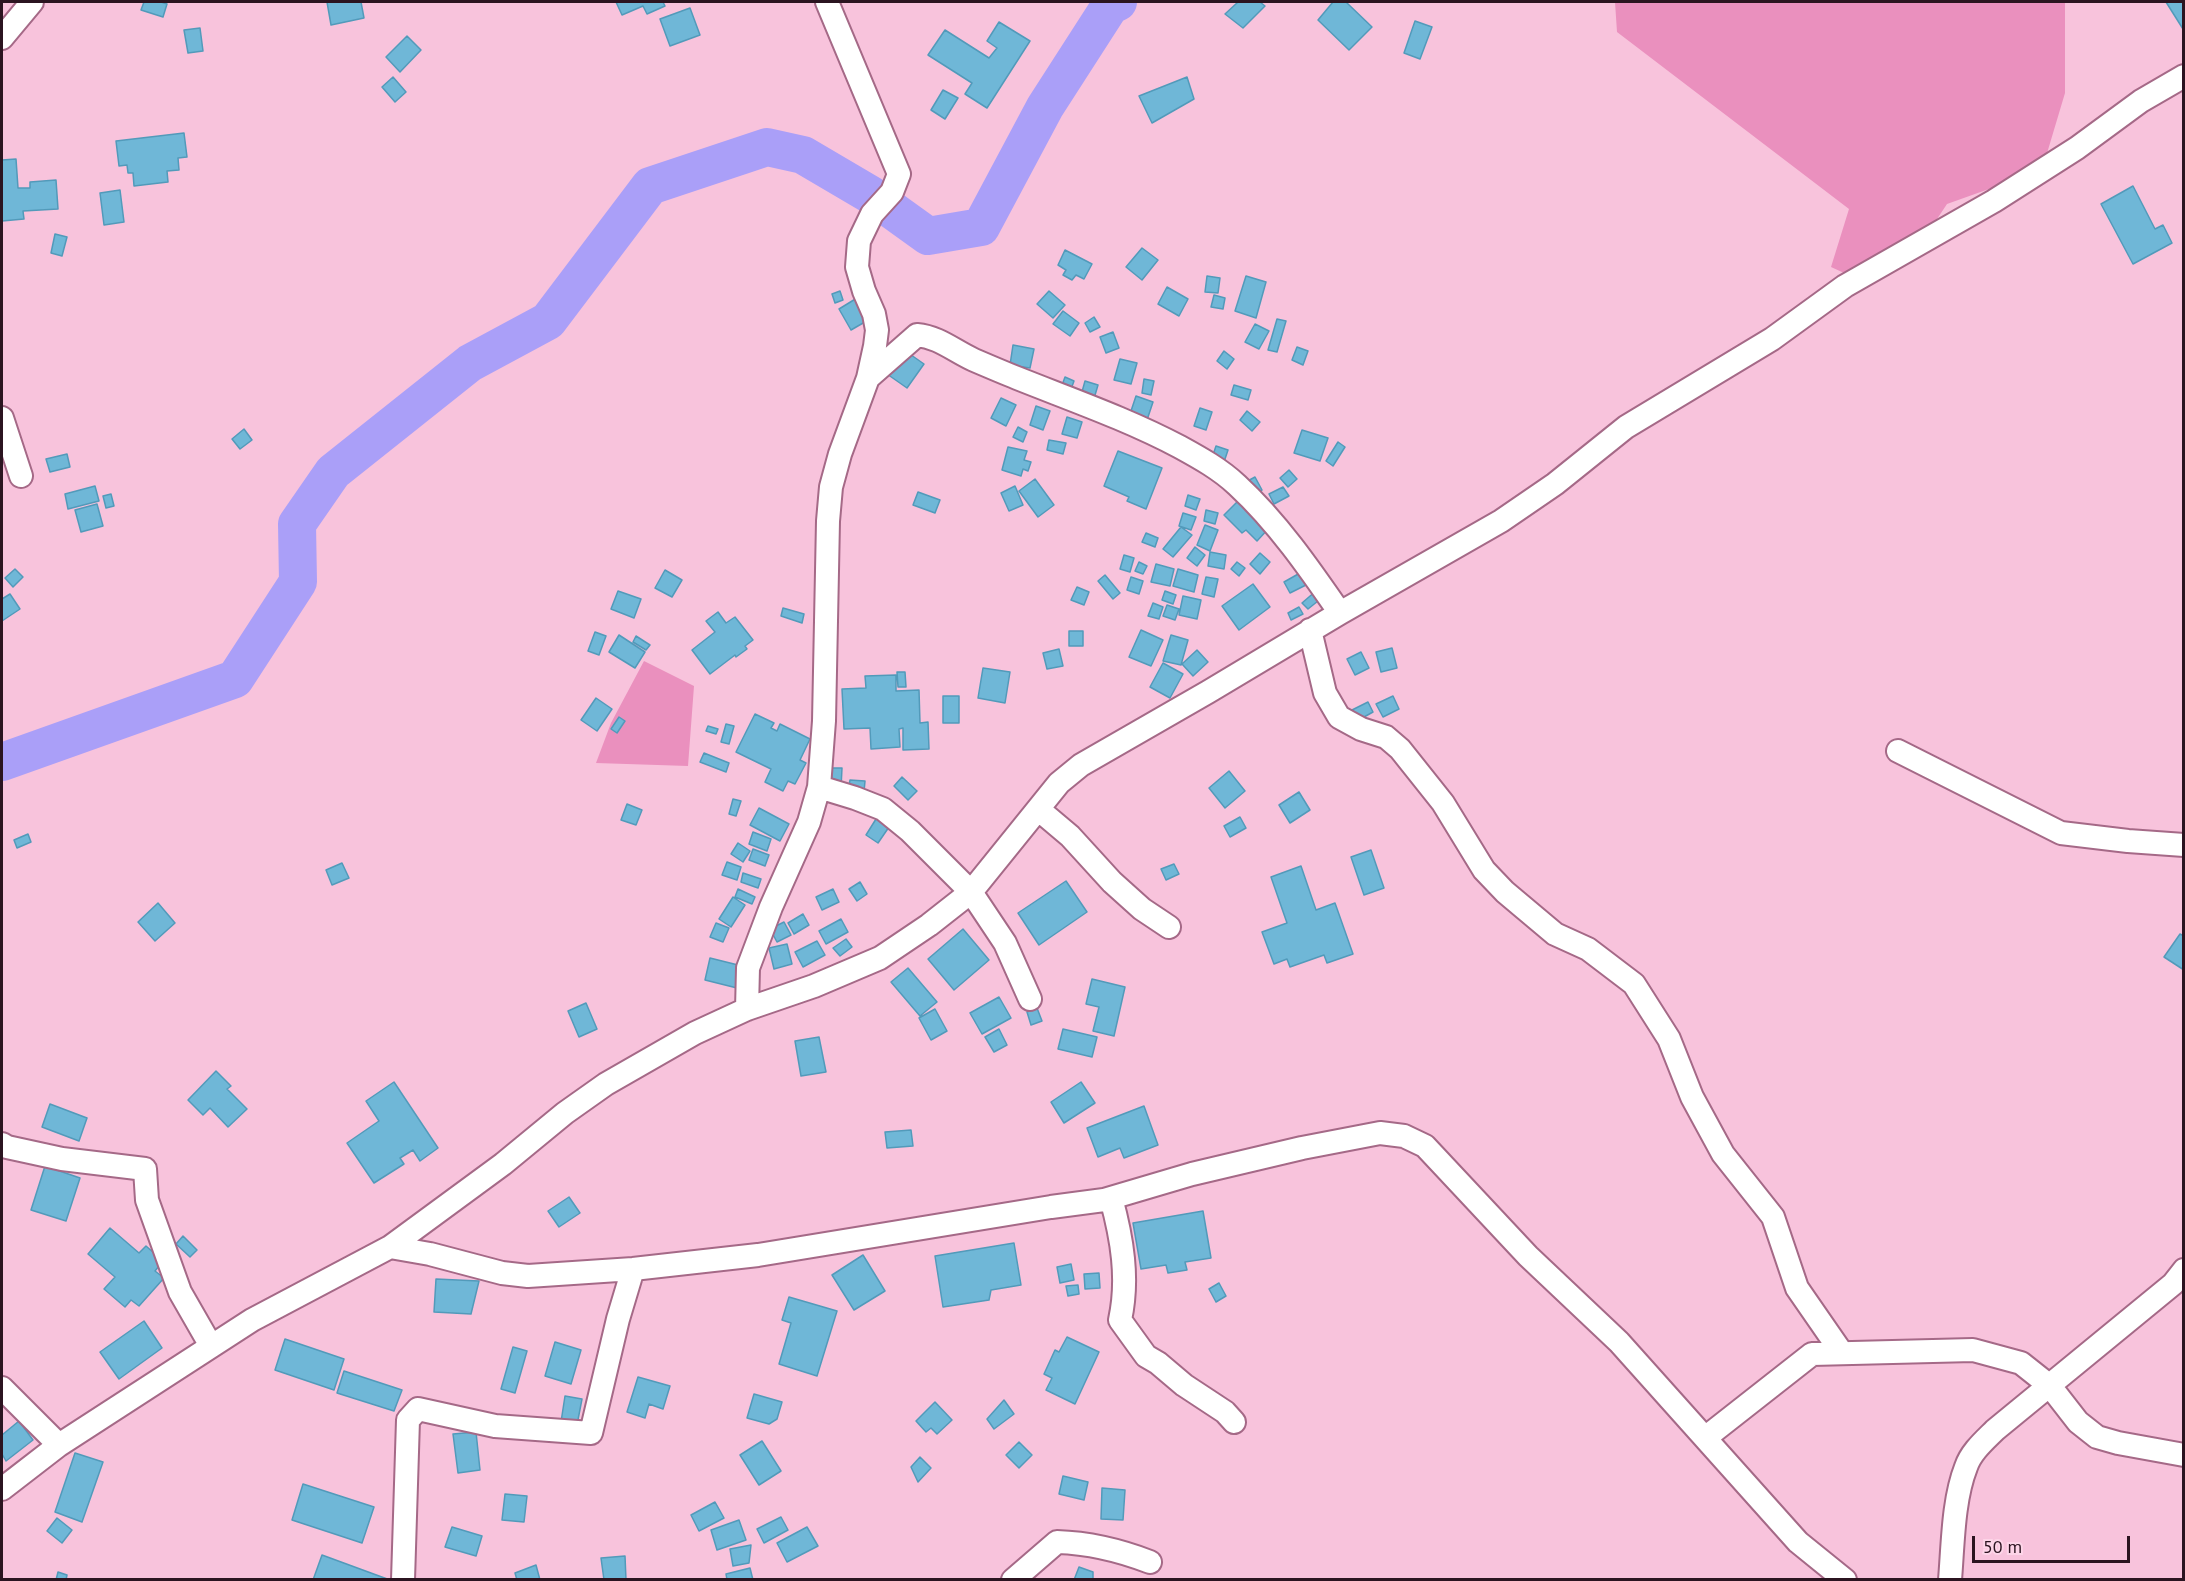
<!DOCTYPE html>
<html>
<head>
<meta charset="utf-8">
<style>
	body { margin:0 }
	#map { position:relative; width:2185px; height:1581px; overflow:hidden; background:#f8c3dc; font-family:"PT Sans",sans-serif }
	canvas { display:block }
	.frame { position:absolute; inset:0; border:3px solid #2b1420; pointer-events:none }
	.scale { position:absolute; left:1972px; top:1536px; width:158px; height:27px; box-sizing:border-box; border:3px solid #2b1420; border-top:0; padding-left:8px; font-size:18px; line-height:21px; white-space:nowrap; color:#2b1420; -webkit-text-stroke:4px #fdd5e8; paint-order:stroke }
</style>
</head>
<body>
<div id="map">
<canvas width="2185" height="1581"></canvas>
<div class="frame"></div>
<div class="scale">50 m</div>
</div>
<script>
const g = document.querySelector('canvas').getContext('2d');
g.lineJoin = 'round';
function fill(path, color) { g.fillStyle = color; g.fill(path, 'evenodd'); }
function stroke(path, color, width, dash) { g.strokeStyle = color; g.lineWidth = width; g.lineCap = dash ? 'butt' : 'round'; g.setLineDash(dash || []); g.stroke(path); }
fill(new Path2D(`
	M1615,2H2065V93L2042,170L1947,204L1919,246L1866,283L1831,267L1849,209L1617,32Z
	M644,661L694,686L688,766L596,763L611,723Z`), '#ea90be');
stroke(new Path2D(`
	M2,762L235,679L298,582L297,524L333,472L470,363L548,321L650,186L767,147L803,155L871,195L928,236L981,227L1045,107L1110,6L1118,2`), '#aa9ff8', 38);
const building = new Path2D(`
	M144,2H161L167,4L163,17L141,10Z
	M327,2H361L364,18L331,25Z
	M616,2H663L665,6L647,14L643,6L622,15Z
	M1238,2H1260L1265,6L1243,28L1225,14Z
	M1333,2H1346L1372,27L1349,50L1318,20Z
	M2166,2H2184V29H2183Z
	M690,8L700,35L670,46L660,19Z
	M1415,21L1432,27L1420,59L1404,53Z
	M999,22L1030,41L987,108L965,94L972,83L928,55L945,30L989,58L997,48L987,41Z
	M200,28L203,51L188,53L184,30Z
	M407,36L421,50L400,72L386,57Z
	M393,77L406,92L395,102L382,87Z
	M1187,77L1194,99L1152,123L1139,96Z
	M943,90L958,98L945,119L931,110Z
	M184,133L187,157L178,158L179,170L167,171L168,182L134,186L133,173H128L127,165L119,166L116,141Z
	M16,159L18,188H30V182L56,180L58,209L23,211L24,219L2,221V160Z
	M2133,186L2155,229L2163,225L2172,243L2133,264L2101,204Z
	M120,190L124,222L104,225L100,193Z
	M55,234L67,237L62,256L51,253Z
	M1142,248L1158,260L1142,280L1126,267Z
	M1065,250L1092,264L1084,279L1076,275L1072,280L1063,275L1066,270L1058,265Z
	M1207,276L1220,278L1218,293L1205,292Z
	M1246,276L1266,282L1256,318L1235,311Z
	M1167,287L1188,299L1179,316L1158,304Z
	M840,291L843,300L835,303L832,294Z
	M1049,291L1065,305L1053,318L1037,304Z
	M1214,295L1225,298L1223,309L1211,307Z
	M857,298L870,319L851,330L839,309Z
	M1063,311L1079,323L1070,336L1053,324Z
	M1094,317L1100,327L1090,332L1085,323Z
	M1277,319L1286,321L1277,352L1268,350Z
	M1255,324L1269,331L1259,349L1245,342Z
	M1113,332L1119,348L1106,353L1100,337Z
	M1013,345L1034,349L1030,368L1010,365Z
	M1297,347L1308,351L1303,365L1292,360Z
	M904,350L924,364L907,388L887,374Z
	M1224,351L1234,359L1227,369L1217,361Z
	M1120,359L1137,363L1131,384L1114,380Z
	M1065,377L1074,381L1070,392L1061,388Z
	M1144,379L1154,381L1151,395L1142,393Z
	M1085,381L1098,385L1093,402L1080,399Z
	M1234,385L1251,390L1248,400L1231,395Z
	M1136,396L1153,402L1146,423L1129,417Z
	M1001,398L1016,405L1006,426L991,418Z
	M1036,406L1050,411L1043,430L1030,425Z
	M1200,408L1212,412L1206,430L1194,426Z
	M1247,411L1260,422L1252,431L1240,420Z
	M1067,417L1082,422L1077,438L1062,434Z
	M1018,427L1027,432L1023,442L1013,437Z
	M244,429L252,440L240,449L232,439Z
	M1302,430L1328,438L1320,461L1294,453Z
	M1049,440L1066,443L1063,454L1047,450Z
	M1338,442L1345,447L1333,466L1326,461Z
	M1216,446L1228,450L1224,462L1212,458Z
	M1008,447L1027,451L1024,460L1031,462L1028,471L1023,469L1021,476L1002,470Z
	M1118,451L1162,468L1146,509L1127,501L1129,497L1104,486Z
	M67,454L70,467L50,472L46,459Z
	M1289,470L1297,479L1288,487L1280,478Z
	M1255,477L1262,490L1250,496L1244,483Z
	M1035,479L1054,505L1038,517L1019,491Z
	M95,486L99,501L68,509L65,494Z
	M1015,486L1023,505L1009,511L1001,493Z
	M1283,487L1289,496L1274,504L1269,494Z
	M918,492L940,500L935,513L913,505Z
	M111,494L114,506L106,508L103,496Z
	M1188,495L1200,499L1196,510L1185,506Z
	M1240,499L1269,528L1257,541L1246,530L1242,533L1224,515Z
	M97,504L103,526L81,532L75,510Z
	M1206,510L1218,513L1215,524L1204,521Z
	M1183,513L1196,517L1191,530L1179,526Z
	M1205,525L1218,530L1210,551L1197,545Z
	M1181,527L1192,535L1173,557L1163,549Z
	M1146,533L1158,538L1155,547L1142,542Z
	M1195,547L1205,555L1197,566L1187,558Z
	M1210,552L1226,555L1224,569L1208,566Z
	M1260,553L1270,562L1260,574L1250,564Z
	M1124,555L1134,558L1130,572L1120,569Z
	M1139,562L1147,566L1143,574L1135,571Z
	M1237,562L1245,568L1239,576L1231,569Z
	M1156,564L1174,569L1170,586L1151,582Z
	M15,569L23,577L13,587L5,578Z
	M1178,569L1198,575L1194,592L1173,586Z
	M665,570L682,580L672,597L655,588Z
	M1300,573L1306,585L1290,593L1284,582Z
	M1105,575L1120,593L1113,599L1098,581Z
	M1131,577L1143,581L1139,594L1127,590Z
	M1206,577L1218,579L1214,597L1202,594Z
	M1253,584L1270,607L1239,630L1222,606Z
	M1077,587L1089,592L1084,605L1071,600Z
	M1317,590L1323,597L1308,609L1302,603Z
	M618,591L641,599L634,618L611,609Z
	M1165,591L1176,595L1173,604L1162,600Z
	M10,594L20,609L2,621V599Z
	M1183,596L1201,600L1197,619L1179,615Z
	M1153,603L1163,607L1159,619L1148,616Z
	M1167,605L1179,609L1175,620L1163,616Z
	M1299,607L1303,614L1291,620L1288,613Z
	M783,608L804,614L802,623L781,616Z
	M718,612L726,623L735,617L753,640L745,646L747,649L736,657L735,655L710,674L692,650L715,632L706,621Z
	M1141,630L1163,640L1151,666L1129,657Z
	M1069,631H1083V646H1069Z
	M595,632L606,636L599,655L588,651Z
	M619,635L645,652L635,668L609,652Z
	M1171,635L1188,640L1181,665L1163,661Z
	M636,636L650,645L646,650L633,642Z
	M1392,648L1397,668L1381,672L1376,652Z
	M1059,649L1063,666L1047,669L1043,653Z
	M1197,650L1208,662L1193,676L1182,664Z
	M1361,652L1369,668L1355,675L1347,659Z
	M1163,663L1183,674L1170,698L1150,687Z
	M983,668L1010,672L1005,703L978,698Z
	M897,672H905L906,687H898Z
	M896,675V691L919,690L920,723L928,722L929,749L903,750V728L899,729L900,747L871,749L870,728L844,729L842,689L866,688L865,676Z
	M943,696H959V723H943Z
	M1393,696L1399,709L1383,717L1376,704Z
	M596,698L612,709L597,731L581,720Z
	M1368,702L1373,712L1355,722L1350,711Z
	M755,714L774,723L771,728L777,731L780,724L810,739L800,760L806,763L795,784L788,781L783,791L765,782L771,769L736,752Z
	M619,717L625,721L617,733L611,729Z
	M726,724L734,726L729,744L721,742Z
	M708,726L718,729L716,734L706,731Z
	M704,753L729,763L726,772L700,762Z
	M832,768H842L841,788L831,787Z
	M1229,771L1245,791L1225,808L1209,788Z
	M902,777L917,791L908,800L894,786Z
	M850,780L865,781L864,792L848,791Z
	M1299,792L1310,810L1290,823L1279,805Z
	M733,799L741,801L736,816L729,814Z
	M627,804L642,810L636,825L621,820Z
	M759,808L789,824L780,841L750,825Z
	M1240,817L1246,828L1230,837L1224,826Z
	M876,819L889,827L878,843L866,835Z
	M753,832L771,839L767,851L749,844Z
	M28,834L31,842L17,848L14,840Z
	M738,843L750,851L743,862L731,854Z
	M753,849L769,855L765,866L749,860Z
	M1371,850L1384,888L1364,895L1351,857Z
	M727,862L741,867L737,880L722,875Z
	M342,863L349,878L332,885L326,870Z
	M1174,864L1179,874L1166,880L1161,869Z
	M1301,866L1316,910L1335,903L1353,954L1327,963L1324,955L1290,967L1287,959L1274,964L1262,932L1287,923L1271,877Z
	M743,873L761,879L758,888L741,882Z
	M1066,881L1087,912L1039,945L1018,913Z
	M860,882L867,894L857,901L849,889Z
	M738,889L755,897L752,904L735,897Z
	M833,889L839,902L822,910L816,897Z
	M733,897L745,905L731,927L719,919Z
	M158,903L175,923L155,941L138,922Z
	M803,914L809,925L794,934L788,923Z
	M841,919L848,932L826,944L819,931Z
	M784,922L791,935L777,942L770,929Z
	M716,923L729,928L723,942L710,937Z
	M963,929L989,960L954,990L928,959Z
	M2180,934L2184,936V970L2164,957Z
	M846,939L852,947L840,956L833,948Z
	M817,941L825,955L803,967L795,952Z
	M787,944L792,964L774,969L769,948Z
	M710,958L742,966L737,988L705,980Z
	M908,968L937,1002L920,1016L891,982Z
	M1092,979L1125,987L1114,1036L1093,1031L1099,1007L1086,1004Z
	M999,997L1011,1018L982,1034L970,1013Z
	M586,1003L597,1029L579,1037L568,1011Z
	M1037,1008L1042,1021L1031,1025L1027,1012Z
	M935,1009L947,1031L931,1040L919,1018Z
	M999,1029L1007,1045L994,1052L985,1037Z
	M1063,1029L1097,1037L1092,1057L1058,1049Z
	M819,1037L826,1072L801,1076L795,1041Z
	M216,1071L231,1086L227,1089L247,1109L228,1127L210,1108L203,1115L188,1100Z
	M394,1082L438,1148L420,1161L413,1150L400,1158L404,1164L374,1183L347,1143L379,1121L366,1101Z
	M1081,1082L1095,1103L1064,1123L1051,1102Z
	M50,1104L87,1118L79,1141L42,1127Z
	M1144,1106L1158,1145L1124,1158L1120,1148L1098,1157L1087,1128Z
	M911,1130L913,1146L887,1148L885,1132Z
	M45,1166L80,1178L66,1221L31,1210Z
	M569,1197L580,1213L559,1227L548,1211Z
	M1203,1211L1211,1258L1185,1262L1187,1270L1168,1273L1166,1265L1141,1269L1133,1223Z
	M110,1228L139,1253L146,1246L163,1261L155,1271L164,1278L139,1306L131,1300L125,1307L104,1289L115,1277L88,1254Z
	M183,1236L197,1250L190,1257L176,1244Z
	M1014,1243L1021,1285L991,1290L989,1300L943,1307L935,1256Z
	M863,1255L885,1291L854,1310L832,1275Z
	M1071,1264L1074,1280L1060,1283L1057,1267Z
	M1099,1273L1100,1288L1085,1289L1084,1274Z
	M436,1279L479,1281L471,1314L434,1312Z
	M1219,1283L1226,1296L1216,1302L1209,1289Z
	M1078,1285L1079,1294L1068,1296L1066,1286Z
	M789,1297L837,1311L817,1376L779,1364L791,1323L782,1320Z
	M144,1321L162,1348L119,1379L100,1352Z
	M1067,1337L1099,1352L1075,1404L1046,1390L1052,1378L1044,1374L1055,1350L1059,1352Z
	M285,1339L344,1359L334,1390L275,1370Z
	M555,1342L581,1350L571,1384L545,1376Z
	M513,1347L527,1351L515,1393L501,1389Z
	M344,1371L402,1390L394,1411L337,1393Z
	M638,1377L670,1386L663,1409L649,1404L645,1418L627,1412Z
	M754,1394L782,1402L777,1419L769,1424L747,1418Z
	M565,1396L582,1399L577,1425L561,1422Z
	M1004,1400L1014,1414L994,1429L987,1419Z
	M935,1402L952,1420L937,1434L931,1428L926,1432L916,1421Z
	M19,1421L33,1440L6,1461L2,1454V1435Z
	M476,1432L480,1470L458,1473L453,1434Z
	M762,1441L781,1471L759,1485L740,1455Z
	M1019,1442L1032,1455L1019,1468L1006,1455Z
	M75,1453L103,1462L82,1522L55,1512Z
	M920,1457L931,1468L918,1482L911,1467Z
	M1063,1476L1088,1482L1084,1500L1059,1494Z
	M303,1484L374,1507L362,1543L292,1520Z
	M1102,1488L1125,1490L1123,1520L1101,1519Z
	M505,1494L527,1496L524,1522L502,1520Z
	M715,1502L724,1518L699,1531L691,1515Z
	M781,1517L788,1530L764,1543L757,1529Z
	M57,1518L72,1530L62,1543L47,1531Z
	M739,1520L746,1540L717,1550L711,1530Z
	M452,1527L482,1536L476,1556L445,1547Z
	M807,1527L818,1546L787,1562L777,1543Z
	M751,1545L749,1563L733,1566L730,1549Z
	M322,1555L390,1580H313Z
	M625,1556L626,1580H604L601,1558Z
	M536,1565L540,1580H517L515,1573Z
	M1079,1567L1093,1572V1580H1074Z
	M750,1568L753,1580H727L726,1574Z
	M58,1572L67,1575L66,1580H56Z`);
fill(building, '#6fb7d7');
stroke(building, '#529aba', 1.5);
const minor = new Path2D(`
	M2,38L32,2
	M868,378L917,335C939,337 954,351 974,360C988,366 1002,372 1017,378C1072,400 1127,419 1180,447C1200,458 1220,469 1237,485C1277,522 1309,568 1340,613
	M2,418L21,476
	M1310,630L1325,693L1339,717L1361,729L1386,737L1400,749L1443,803L1484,870L1505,892L1555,934L1588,949L1634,984L1669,1039L1692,1097L1723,1154L1773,1217L1797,1288L1842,1353
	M1898,751L2061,833L2128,841L2184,845
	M819,787L855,798L883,809L910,831L971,892L1005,943L1030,999
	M1038,809L1070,836L1112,882L1142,909L1169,927
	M747,1009L748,968L771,907L809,822L819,787L824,721L828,521L831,487L840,454L868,378L875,346L877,330L874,314L864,291L857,267L859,241L872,214L892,192L899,174L827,2
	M2,1144L7,1147L62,1159L145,1169L147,1200L180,1292L211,1346
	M1111,1198C1122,1238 1129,1279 1120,1320L1146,1356L1158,1363L1184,1385L1225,1412L1234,1422
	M390,1247L430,1254L502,1273L528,1276L633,1269L758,1255L1051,1207L1104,1200L1192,1174L1302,1148L1380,1133L1404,1136L1425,1146L1528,1256L1619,1342L1798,1542L1845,1580
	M2,1388L59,1445
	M1705,1438L1812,1354L1973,1350L2021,1363L2050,1386L2078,1422L2097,1437L2118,1443L2184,1455
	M2,1489L59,1445L252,1320L390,1247L503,1164L565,1113L606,1084L695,1033L747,1009L814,986L880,958L929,925L971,892L1059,783L1081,765L1208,692L1340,613L1501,521L1555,484L1626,427L1772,339L1845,286L1994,201L2077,148L2141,101L2184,76
	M403,1580L408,1420L418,1409L495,1426L591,1433L618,1319L633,1269
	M1013,1580L1057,1542C1090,1543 1119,1550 1150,1562
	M1950,1580C1953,1544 1953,1500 1966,1467C1971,1452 1984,1441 1995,1430L2173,1284L2184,1270`);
stroke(minor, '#a56987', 26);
stroke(minor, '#fff', 22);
</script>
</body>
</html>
